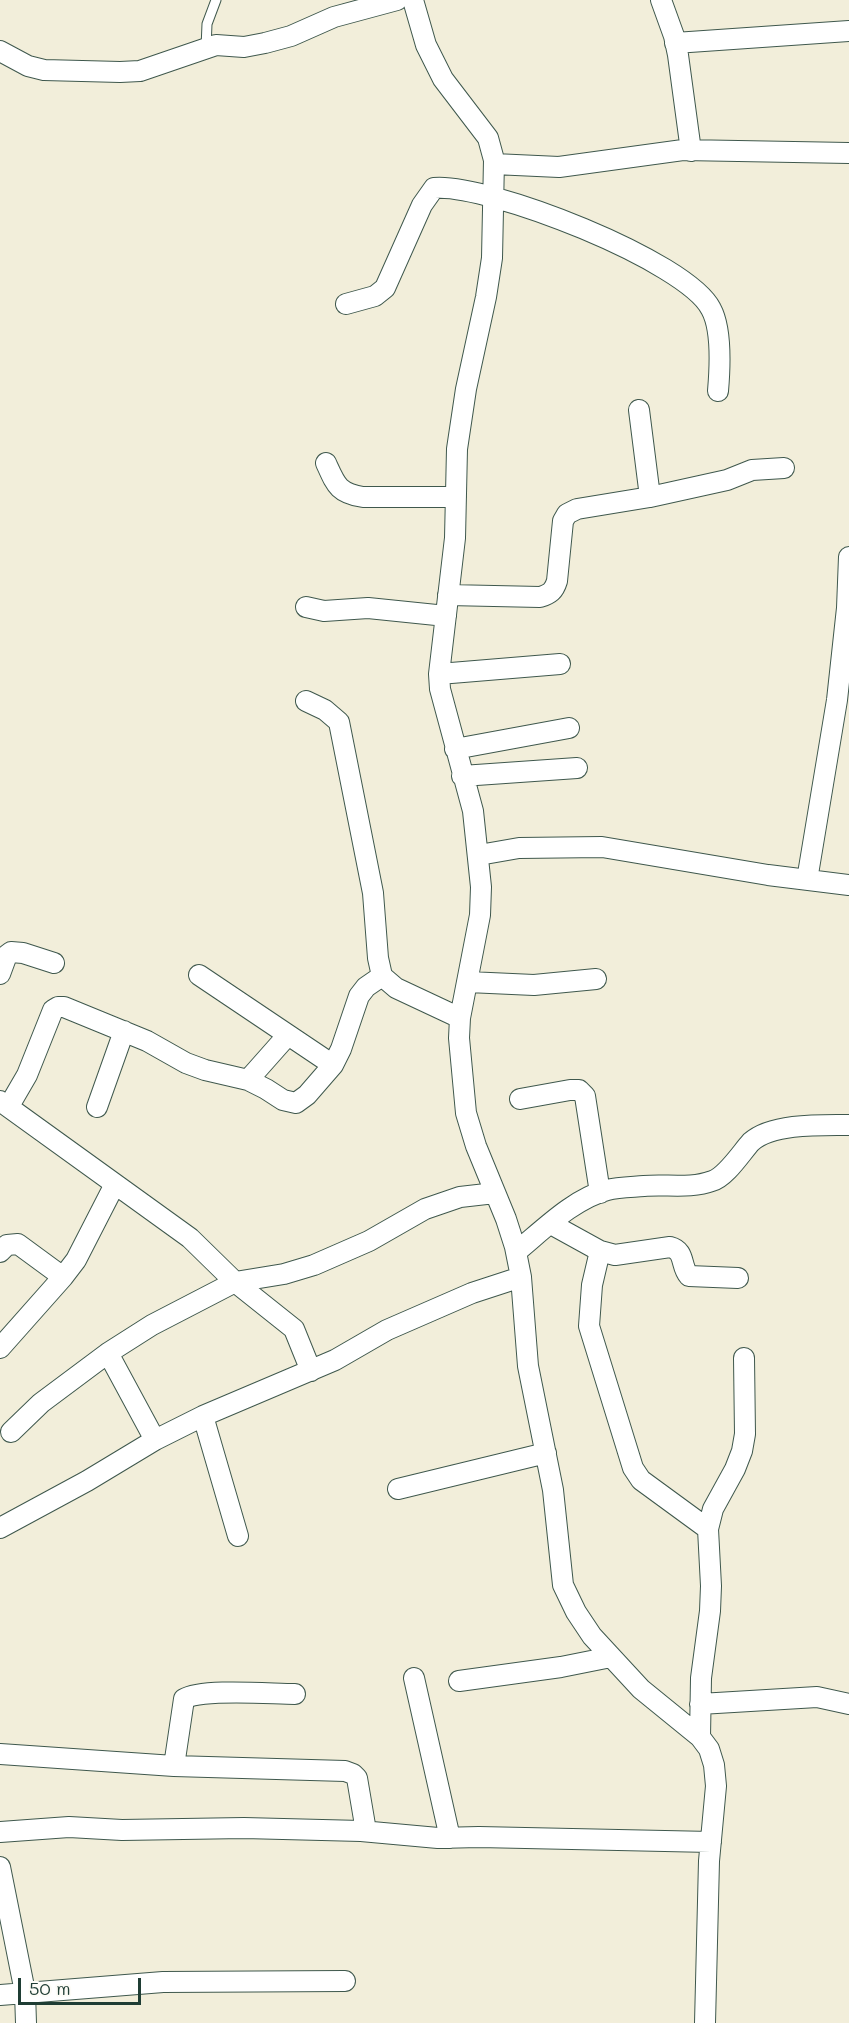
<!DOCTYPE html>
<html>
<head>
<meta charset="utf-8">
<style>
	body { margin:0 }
	#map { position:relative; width:849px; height:2023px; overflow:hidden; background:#f2eeda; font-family:Mali,sans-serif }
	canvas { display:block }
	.scale { position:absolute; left:18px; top:1978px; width:123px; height:27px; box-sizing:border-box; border:3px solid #1f3d34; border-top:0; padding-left:8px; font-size:18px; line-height:21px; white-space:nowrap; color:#1f3d34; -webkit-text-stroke:4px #fdfcf7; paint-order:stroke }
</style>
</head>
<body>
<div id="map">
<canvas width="849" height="2023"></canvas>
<div class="scale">50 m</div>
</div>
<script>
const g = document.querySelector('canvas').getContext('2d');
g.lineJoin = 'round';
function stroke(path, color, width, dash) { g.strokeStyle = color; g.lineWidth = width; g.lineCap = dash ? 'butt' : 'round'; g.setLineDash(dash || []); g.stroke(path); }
const lane = new Path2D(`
	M206,48L207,24L216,0`);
const street = new Path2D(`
	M413,0L426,45L443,79L488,138L494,160L492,258L486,297L466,389L457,449L455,538L439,674L440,689L473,811L481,887L480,915L460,1018L459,1038L466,1113L476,1146L506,1219L515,1247L521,1277L528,1366L553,1490L563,1585L576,1612L592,1636L641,1689L700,1737L709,1749L714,1765L716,1786L709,1861L705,2023
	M661,0L674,36L678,55L691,151
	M675,43L849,31
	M0,51L28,66L44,70L120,72L140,71L216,45L244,47L265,43L291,36L334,17L397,0
	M494,164L559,167L683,150L849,153
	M346,304L375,296L385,288L422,205L434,188C487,183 687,261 711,309C722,329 720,368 718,391
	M639,410L650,497
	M326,463C336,485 338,493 363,497H456
	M448,595L540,597C550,594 554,591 557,581L563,521L567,514L577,509L650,497L727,480L752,470L784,468
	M306,607L324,611L368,608L446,616
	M439,674L560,664
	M306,701L325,710L339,722L373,893L378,958L382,976L396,988L460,1018
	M455,749L569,728
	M462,776L577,768
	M479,855L519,848L602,847L768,875L849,885
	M807,880L837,700L847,608L849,557
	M0,974L7,955L11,952L23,953L54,963
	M199,975L333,1065
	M468,982L534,985L596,979
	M248,1080L287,1036
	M520,1099L570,1090H579L585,1096L600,1193
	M0,1101L190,1238L235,1282L294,1329L311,1371
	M9,1106L27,1075L53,1010L58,1007H64L147,1041L186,1063L205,1070L248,1080L266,1089L283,1100L296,1103L307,1095L333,1065L341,1049L359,996L366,987L382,976
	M97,1107L124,1031
	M551,1224L600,1251L615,1255L670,1247C686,1251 680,1266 689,1276L738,1278
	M600,1251L592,1285L589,1326L633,1468L641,1480L708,1529
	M0,1252L7,1245L18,1244L63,1277
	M516,1252C543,1230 573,1199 607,1190C618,1187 632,1187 644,1186C666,1184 691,1189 712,1181C726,1177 741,1153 751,1142C772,1123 822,1125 849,1125
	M0,1348L63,1277L76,1260L115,1184
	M108,1353L155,1440
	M203,1416L238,1536
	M11,1432L41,1403L108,1353L152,1325L235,1282L284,1274L314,1265L369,1241L425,1209L460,1197L495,1193
	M398,1489L546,1453
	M0,1528L87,1481L155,1440L203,1416L335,1360L387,1330L472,1293L521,1277
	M414,1678L450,1838
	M459,1681L561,1667L611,1657
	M700,1704L817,1697L849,1704
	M700,1737L701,1678L710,1611L711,1586L708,1529L713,1509L735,1469L742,1451L745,1434L744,1358
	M0,1754L174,1766L345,1771L353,1774L357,1778L366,1831
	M174,1766L184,1699C202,1688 271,1694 295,1694
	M0,1832L69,1827L122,1830L244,1828L361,1831L438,1838L479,1837L711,1842
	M0,1867L25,1992L26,2023
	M0,1995L163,1982L345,1981`);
stroke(lane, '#3f584d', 11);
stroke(street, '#3f584d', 22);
stroke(lane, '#fff', 9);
stroke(street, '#fff', 20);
</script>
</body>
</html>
